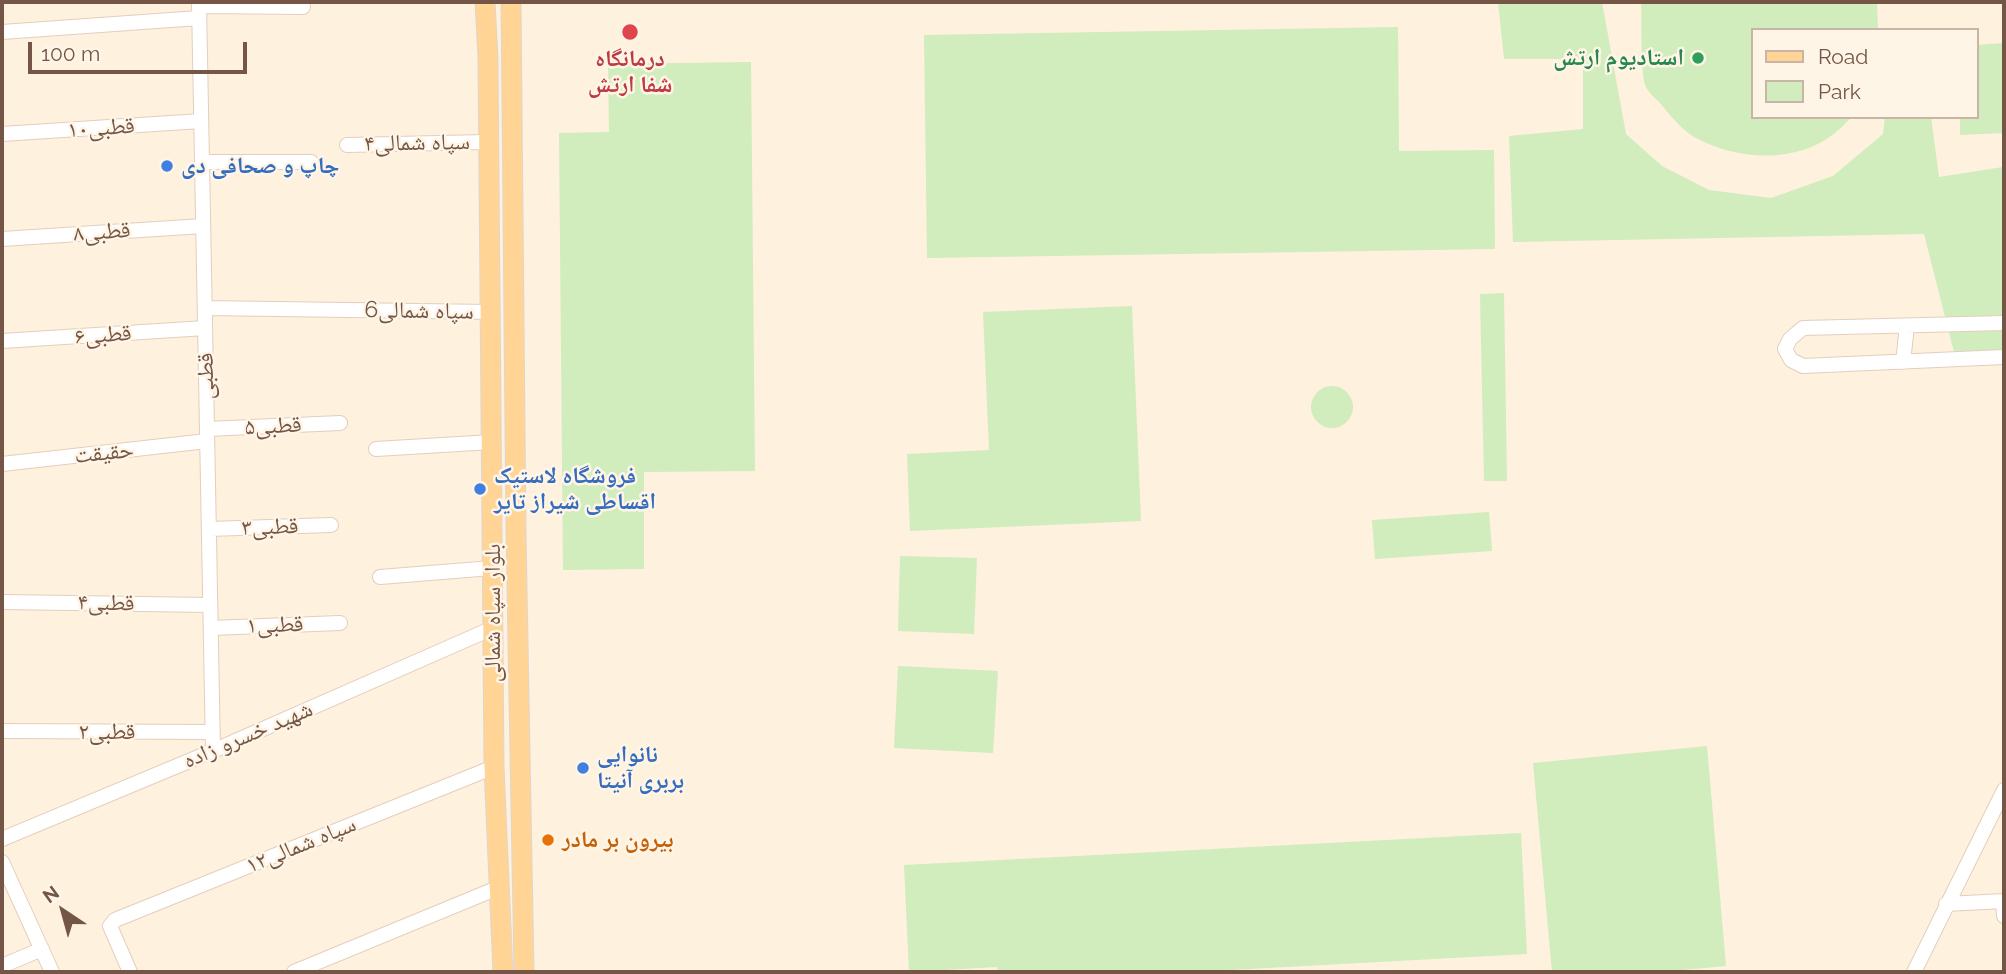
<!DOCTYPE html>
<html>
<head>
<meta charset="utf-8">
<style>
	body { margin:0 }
	#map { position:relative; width:2006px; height:974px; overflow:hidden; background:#fef1de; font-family:Raleway,sans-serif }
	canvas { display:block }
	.frame { position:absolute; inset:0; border:4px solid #755545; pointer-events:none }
	.legend { position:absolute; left:1751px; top:28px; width:228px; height:91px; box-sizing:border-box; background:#fff5e6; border:2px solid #c8b5a6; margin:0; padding:9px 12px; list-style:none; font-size:21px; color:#755545 }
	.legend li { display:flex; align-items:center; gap:14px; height:35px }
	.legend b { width:35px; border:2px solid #c8b5a6 }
	.north { position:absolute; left:28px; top:876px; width:70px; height:70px; -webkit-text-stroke:5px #fff5e6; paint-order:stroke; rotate:324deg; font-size:19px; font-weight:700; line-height:28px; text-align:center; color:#755545 }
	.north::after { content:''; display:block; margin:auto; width:24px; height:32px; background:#755545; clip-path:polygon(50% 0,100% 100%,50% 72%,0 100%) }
	.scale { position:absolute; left:28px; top:42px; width:219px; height:32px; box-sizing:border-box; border:4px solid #755545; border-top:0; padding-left:9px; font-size:21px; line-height:24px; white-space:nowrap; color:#755545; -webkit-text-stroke:5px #fff5e6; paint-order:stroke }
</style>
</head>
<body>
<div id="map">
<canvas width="2006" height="974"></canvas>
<div class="frame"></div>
<ul class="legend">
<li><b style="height:9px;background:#ffd494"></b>Road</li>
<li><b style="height:19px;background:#d1ecbd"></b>Park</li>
</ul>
<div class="north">N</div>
<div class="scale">100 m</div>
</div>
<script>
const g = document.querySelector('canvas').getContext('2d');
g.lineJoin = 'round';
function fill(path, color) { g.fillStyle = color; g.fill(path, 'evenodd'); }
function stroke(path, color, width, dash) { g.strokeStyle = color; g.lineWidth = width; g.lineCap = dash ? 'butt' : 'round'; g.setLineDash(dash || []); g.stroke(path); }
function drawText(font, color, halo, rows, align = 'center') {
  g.font = font + ' Raleway,"Noto Naskh Arabic",sans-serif'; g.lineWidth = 5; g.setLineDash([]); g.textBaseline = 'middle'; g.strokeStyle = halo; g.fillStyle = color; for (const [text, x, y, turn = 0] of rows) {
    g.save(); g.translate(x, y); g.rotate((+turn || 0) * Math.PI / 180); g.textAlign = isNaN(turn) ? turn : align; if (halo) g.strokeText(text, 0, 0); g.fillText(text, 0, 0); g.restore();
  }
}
fill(new Path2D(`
	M1498,2H1602L1626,134L1662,166L1709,190L1771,198L1833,176L1883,134L1885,117H1931L1939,177L2003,167L2004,357L1957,364L1924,234L1513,242L1509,136L1583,129V59H1504Z
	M1641,2H1877L1878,30H1752V117H1851C1813,165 1743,164 1694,137C1681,129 1670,115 1660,103C1655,98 1649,93 1646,87C1640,77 1642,17 1641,2Z
	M1398,27L1399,151L1494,150L1495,249L927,258L924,35Z
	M2004,43V133L1960,135V117H1976V45Z
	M751,62L755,471L644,472V569L563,570L559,133L609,132L608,64Z
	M1504,293L1507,481H1484L1480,294Z
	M1132,306L1141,521L910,531L907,454L989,450L983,312Z
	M1311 407a21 21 0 1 1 42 0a21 21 0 1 1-42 0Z
	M1489,512L1492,551L1375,559L1372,520Z
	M900,556L977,558L974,634L898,631Z
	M898,666L998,671L993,753L894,748Z
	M1707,746L1726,966L1661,972H1552L1533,763Z
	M1521,833L1527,954L1193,972H998L997,967L909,972L904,865Z`), '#d1ecbd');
const minor = new Path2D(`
	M199,2L213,751
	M199,6L303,7
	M2,32L199,18
	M2,134L201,121
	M347,145L487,142
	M202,162H311
	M2,239L203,226
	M205,308L490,312
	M2004,323L1803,328L1790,339L1785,349L1791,360L1803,366L2004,357
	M2,341L205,328
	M1903,362L1907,326
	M207,429L340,423
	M376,449L492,442
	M2,464L207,441
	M209,529L331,525
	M380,577L492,568
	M2,602L210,605
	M211,628L340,623
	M2,731L213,732
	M2,839L213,751L493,628
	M2,862L52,972
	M2003,901L2004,916
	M1946,904L2004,901
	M2,966L42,949
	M130,972L110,926L115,920L494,767
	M294,972L500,887
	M1914,972L2004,790`);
const major = new Path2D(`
	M485,2L488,58L494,767L503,972
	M511,2L516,532L524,972`);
stroke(minor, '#e4cebd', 16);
stroke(major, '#ded6d2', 21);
stroke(minor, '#fff', 14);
stroke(major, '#ffd494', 19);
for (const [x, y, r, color] of [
	[630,32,9,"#e0444e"],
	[1698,58,7,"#2e9e5b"],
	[167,166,7,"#3f7fe0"],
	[480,489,7,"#3f7fe0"],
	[583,768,7,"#3f7fe0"],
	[548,840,7,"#e8710a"]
]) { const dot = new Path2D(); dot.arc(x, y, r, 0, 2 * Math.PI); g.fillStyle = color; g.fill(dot); stroke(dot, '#fff5e6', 2.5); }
drawText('bold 23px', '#27864d', '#fff5e6', [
	["استادیوم ارتش",1684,58]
], 'right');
drawText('bold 23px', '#be3a42', '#fff5e6', [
	["درمانگاه",630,59],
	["شفا ارتش",630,85]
]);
drawText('23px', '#755545', '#fff5e6', [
	["قطبی۱۰",101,128,-4],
	["سپاه شمالی۴",417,143,-1],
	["قطبی۸",102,232,-4],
	["6سپاه شمالی",419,311,1],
	["قطبی۶",103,335,-4],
	["قطبی",206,376,-91],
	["قطبی۵",273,426,-3],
	["حقیقت",104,453,-6],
	["قطبی۳",270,527,-2],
	["قطبی۴",106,603,1],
	["بلوار سپاه شمالی",493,613,-90],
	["قطبی۱",275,625,-2],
	["قطبی۲",107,732],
	["شهید خسرو زاده",248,735,-23],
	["سپاه شمالی۱۲",301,845,-22]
]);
drawText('bold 23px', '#366cbe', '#fff5e6', [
	["چاپ و صحافی دی",181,166],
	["فروشگاه لاستیک",494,476],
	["اقساطی شیراز تایر",494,502],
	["نانوایی",597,755],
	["بربری آنیتا",597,781]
], 'left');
drawText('bold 23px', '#c56008', '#fff5e6', [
	["بیرون بر مادر",562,840]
], 'left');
</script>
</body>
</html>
